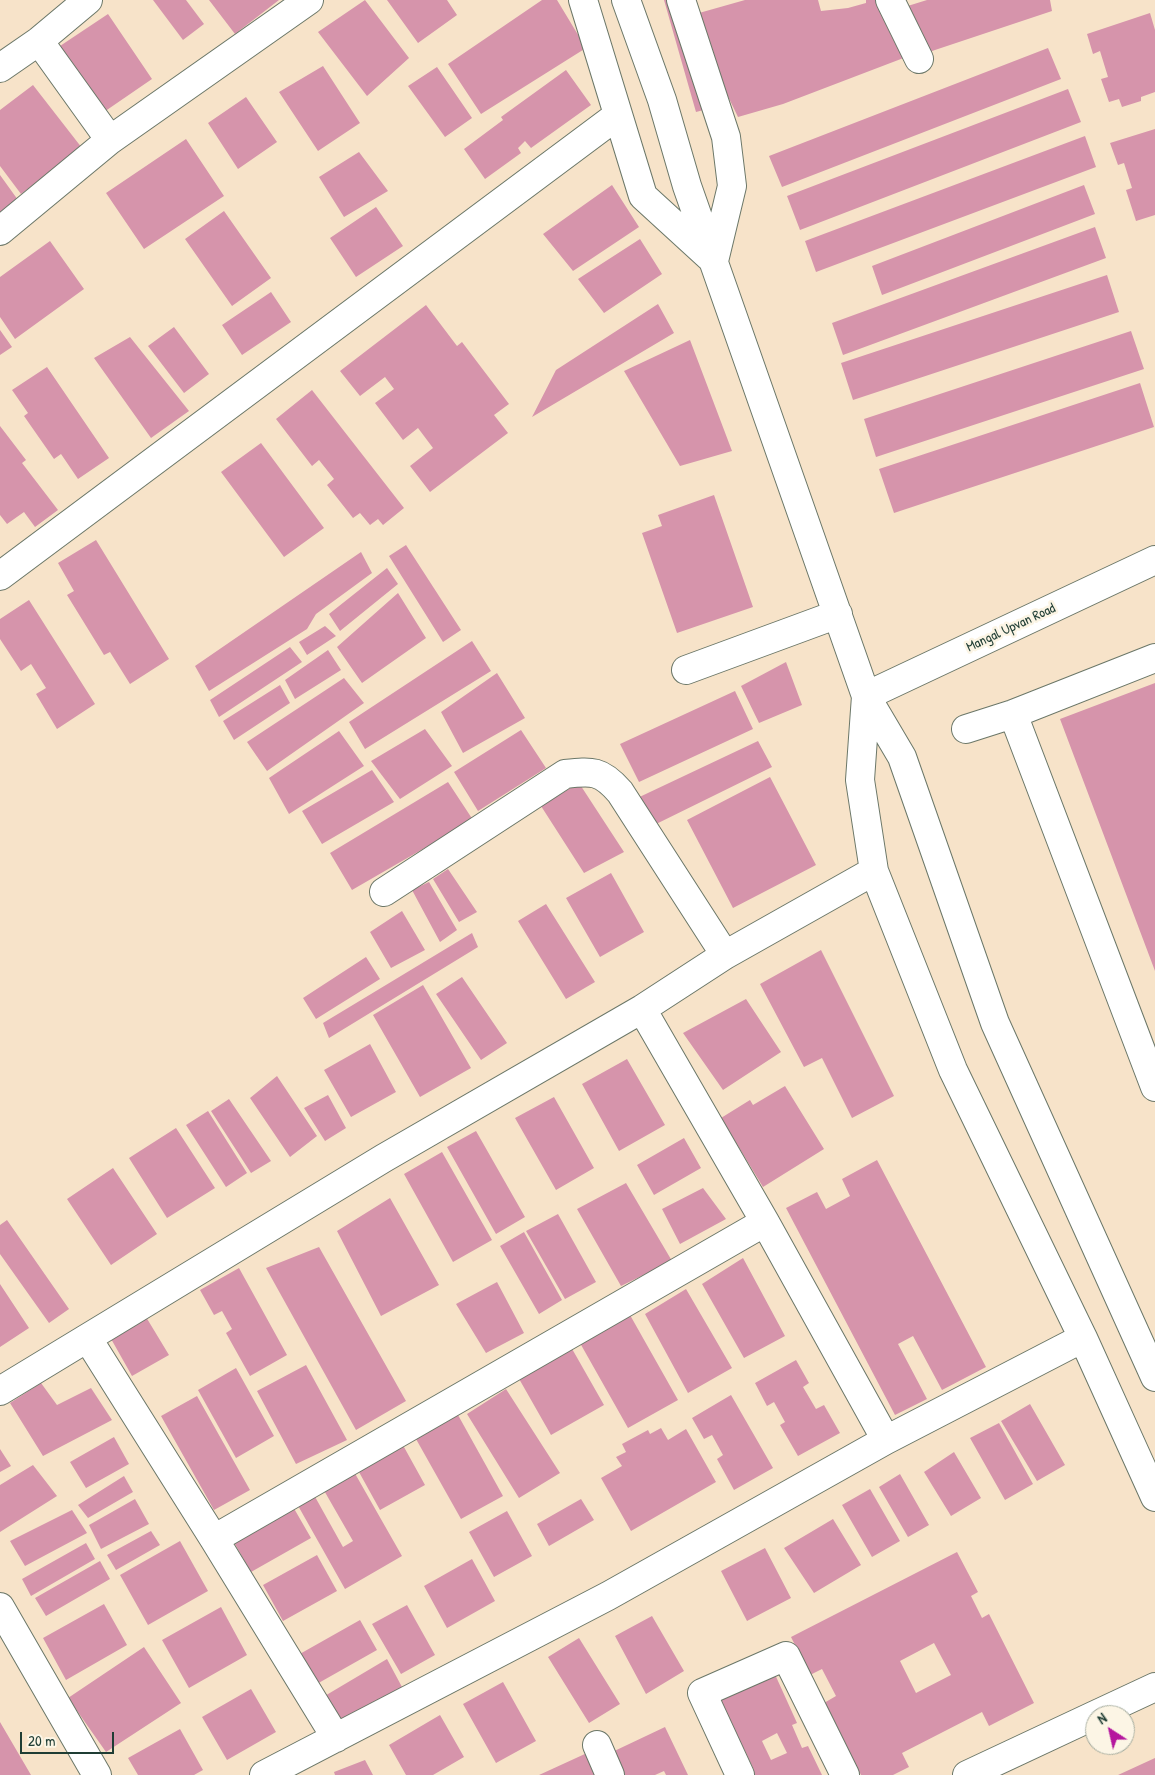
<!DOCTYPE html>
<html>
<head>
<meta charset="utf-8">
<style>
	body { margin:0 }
	#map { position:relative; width:1155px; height:1775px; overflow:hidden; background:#f7e3c9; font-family:"Patrick Hand",sans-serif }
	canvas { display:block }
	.north { position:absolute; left:1085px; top:1705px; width:50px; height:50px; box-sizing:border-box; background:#fcf5e5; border:1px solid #a4ab9e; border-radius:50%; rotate:325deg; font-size:14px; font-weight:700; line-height:20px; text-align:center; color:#1f3d34 }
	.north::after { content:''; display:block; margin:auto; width:18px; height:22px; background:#b5179e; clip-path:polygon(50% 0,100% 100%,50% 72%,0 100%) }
	.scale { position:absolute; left:20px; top:1732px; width:94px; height:22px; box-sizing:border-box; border:2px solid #1f3d34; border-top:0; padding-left:6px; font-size:15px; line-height:18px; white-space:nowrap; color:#1f3d34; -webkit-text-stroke:4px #fcf5e5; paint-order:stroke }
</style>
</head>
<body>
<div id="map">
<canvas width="1155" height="1775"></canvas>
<div class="north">N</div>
<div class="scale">20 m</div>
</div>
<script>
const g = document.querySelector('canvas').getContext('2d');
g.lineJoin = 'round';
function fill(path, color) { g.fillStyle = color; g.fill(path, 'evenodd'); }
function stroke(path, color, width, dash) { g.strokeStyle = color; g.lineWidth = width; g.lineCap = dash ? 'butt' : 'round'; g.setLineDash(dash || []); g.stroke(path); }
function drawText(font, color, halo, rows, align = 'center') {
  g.font = font + ' "Patrick Hand",sans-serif'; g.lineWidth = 5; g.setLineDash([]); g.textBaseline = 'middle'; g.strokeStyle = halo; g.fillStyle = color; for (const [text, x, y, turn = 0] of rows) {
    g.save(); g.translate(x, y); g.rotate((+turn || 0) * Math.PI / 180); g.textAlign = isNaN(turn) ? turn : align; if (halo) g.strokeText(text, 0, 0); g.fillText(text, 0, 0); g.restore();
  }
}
fill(new Path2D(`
	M153,0H186L204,24L183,40Z
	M209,0H279L235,34Z
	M365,0L409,58L367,96L318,32Z
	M387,0H447L457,15L418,43Z
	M542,0H557L586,48L481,114L448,64Z
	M664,0H678L715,107L696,112Z
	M745,0H818L821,11L848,8L866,3V0H887L914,54L783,104L738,117L706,51L692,15Z
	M927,0H1050L1052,11L920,55L898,9Z
	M1150,13L1155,30V92L1141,97V101L1122,107L1119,99L1109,102L1101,79L1108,77L1100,51L1093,54L1087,34Z
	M108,14L152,79L101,114L57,48Z
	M1048,48L1061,79L782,187L769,156Z
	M323,66L360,123L318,151L279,92Z
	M437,67L472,118L445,137L408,86Z
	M566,70L591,105L531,148L525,141L518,148L521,153L485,179L464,149L503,120L501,117Z
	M33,85L82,148L21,194L0,166V110Z
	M1068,89L1081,122L800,230L787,196Z
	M246,97L277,142L238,169L208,123Z
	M1155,129V215L1136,221L1126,190L1132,188L1124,163L1118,165L1110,143Z
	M1085,136L1096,167L816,272L805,241Z
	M186,139L224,196L144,249L106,193Z
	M359,152L388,191L344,217L319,177Z
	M0,175L18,200L0,213Z
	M612,185L639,227L573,271L543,234Z
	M1084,185L1095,214L882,295L872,266Z
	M376,207L403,246L356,277L330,238Z
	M224,211L271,278L232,306L185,239Z
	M1095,227L1106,258L843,355L832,323Z
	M640,239L662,274L604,313L578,279Z
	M50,241L84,289L15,339L0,317V277Z
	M1107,275L1119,312L853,400L841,363Z
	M271,292L291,322L242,355L222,325Z
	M658,304L674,333L532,417L556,370Z
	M426,305L457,346L462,342L509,404L494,415L508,433L430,492L410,466L433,448L418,428L403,440L375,403L394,389L385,377L360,396L340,371Z
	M174,327L209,374L184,393L148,346Z
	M0,330L12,347L0,355Z
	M1131,331L1144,369L876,457L864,419Z
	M130,337L189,411L151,438L94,358Z
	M690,340L732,451L680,466L624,371Z
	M47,367L109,458L78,479L61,454L54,459L24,416L28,413L12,390Z
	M1140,383L1154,427L894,513L879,469Z
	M312,390L404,508L383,525L378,519L370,525L360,513L353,518L327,485L334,479L319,460L312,466L276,419Z
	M0,426L26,460L22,463L58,510L35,527L24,512L7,524L0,515Z
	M261,443L324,528L284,557L221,472Z
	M714,495L753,607L677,633L642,533L662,526L658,515Z
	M96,540L169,659L130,684L110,652L104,655L67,595L74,591L58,563Z
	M406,545L461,630L443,642L389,556Z
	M361,552L372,573L316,614L307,629L209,691L195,666Z
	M387,568L398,584L340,631L329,614Z
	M398,593L426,638L362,683L337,647Z
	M29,600L95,704L57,729L36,694L46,688L31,664L21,671L0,639V619Z
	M325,626L336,636L307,655L299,642Z
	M472,641L491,671L365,749L349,722Z
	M290,647L302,662L219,717L210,700Z
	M328,650L341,670L295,699L285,680Z
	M786,662L802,705L759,723L741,686Z
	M497,673L525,718L463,753L441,712Z
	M344,678L364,703L267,771L247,742Z
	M1155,683V971L1060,719Z
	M280,685L290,703L234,740L223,721Z
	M735,691L753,729L639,782L620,744Z
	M425,729L452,766L400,799L371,761Z
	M521,730L546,768L478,811L454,772Z
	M339,731L364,766L289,814L269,778Z
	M758,741L772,767L648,828L631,801Z
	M372,770L394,802L322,844L302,811Z
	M770,777L816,865L733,908L687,820Z
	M448,782L473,820L352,890L330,853Z
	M579,783L624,852L584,873L541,806Z
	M448,869L477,912L459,922L433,879Z
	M611,873L644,932L600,957L566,898Z
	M429,882L457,930L440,942L412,890Z
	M546,904L595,982L566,999L518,921Z
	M402,911L425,950L391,968L370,932Z
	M472,933L478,947L329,1038L323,1023Z
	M821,950L894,1096L852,1118L822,1058L804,1067L760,984Z
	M366,957L380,979L316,1019L303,998Z
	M462,977L507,1043L481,1060L436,994Z
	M423,985L471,1068L420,1097L373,1015Z
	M746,999L781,1052L723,1090L683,1033Z
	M370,1044L396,1092L351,1117L324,1070Z
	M627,1059L665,1125L619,1151L582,1084Z
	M277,1076L317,1136L290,1157L250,1098Z
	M785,1086L824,1149L763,1187L721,1118L750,1100L753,1105Z
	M328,1095L346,1128L325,1141L304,1108Z
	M554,1097L594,1168L556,1190L515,1118Z
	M229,1099L271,1161L251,1173L211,1111Z
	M208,1111L247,1173L226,1187L186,1125Z
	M176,1128L215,1188L167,1218L129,1158Z
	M476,1131L525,1217L496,1234L447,1147Z
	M684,1138L701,1168L654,1195L637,1165Z
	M442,1152L492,1240L453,1262L404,1174Z
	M877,1160L986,1367L942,1390L913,1336L898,1344L927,1399L895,1415L786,1208L817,1192L826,1209L850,1196L842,1179Z
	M113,1168L157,1234L111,1265L67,1199Z
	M626,1183L672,1261L621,1286L577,1209Z
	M703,1188L726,1219L680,1244L662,1209Z
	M390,1198L439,1285L381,1316L337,1231Z
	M558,1214L596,1282L565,1299L526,1231Z
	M7,1220L69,1309L49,1323L0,1254V1225Z
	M524,1232L562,1300L539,1314L500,1246Z
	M319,1247L406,1401L356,1430L266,1268Z
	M743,1258L785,1336L744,1358L702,1284Z
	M239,1268L287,1355L250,1376L226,1333L232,1329L222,1311L214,1315L200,1290Z
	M497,1282L524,1333L486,1353L456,1304Z
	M0,1284L29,1328L0,1347Z
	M686,1289L732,1368L688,1393L645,1314Z
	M630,1315L678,1400L628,1428L580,1343Z
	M146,1317L169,1355L132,1376L110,1337Z
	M571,1347L604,1405L551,1435L518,1377Z
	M796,1360L809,1383L803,1387L816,1409L824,1405L840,1433L798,1456L780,1425L785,1422L774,1402L767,1406L755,1383Z
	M306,1365L347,1440L296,1464L257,1391Z
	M236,1368L274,1436L236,1458L198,1390Z
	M41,1383L57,1405L91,1388L112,1420L43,1456L10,1403Z
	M506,1389L560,1473L519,1498L467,1414Z
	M731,1395L773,1468L734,1490L717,1459L723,1455L712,1435L704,1439L692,1418Z
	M197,1396L250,1490L214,1510L161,1416Z
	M1030,1404L1065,1465L1037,1481L1001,1421Z
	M458,1415L503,1496L461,1519L416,1439Z
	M999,1423L1033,1484L1005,1500L970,1438Z
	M661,1428L668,1440L686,1429L716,1482L631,1531L601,1478L622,1466L616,1457L626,1452L622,1444L648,1430L650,1434Z
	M114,1437L129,1464L86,1488L70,1462Z
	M399,1438L425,1485L380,1510L354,1463Z
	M0,1449L11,1466L0,1472Z
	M954,1452L981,1498L951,1516L924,1472Z
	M349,1463L402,1556L345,1589L292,1495L309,1486L343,1547L353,1541L318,1480Z
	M33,1465L57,1496L0,1532V1485Z
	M900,1474L929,1525L908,1537L879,1487Z
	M124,1476L133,1492L88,1518L78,1505Z
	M870,1489L900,1541L872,1557L842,1505Z
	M135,1499L149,1524L101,1549L89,1525Z
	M581,1499L594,1520L549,1546L537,1524Z
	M292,1505L311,1538L251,1572L232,1539Z
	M72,1510L87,1533L25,1566L10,1541Z
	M507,1511L532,1556L494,1577L469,1532Z
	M833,1519L861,1565L814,1593L784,1548Z
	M151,1531L160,1545L116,1570L107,1555Z
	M180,1541L208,1591L148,1625L120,1575Z
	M86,1543L95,1559L31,1596L22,1579Z
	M765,1548L791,1598L747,1621L721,1571Z
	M957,1552L978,1592L971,1596L982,1618L989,1614L1034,1703L989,1726L982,1712L902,1753L909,1767L893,1775H861L824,1703L836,1696L822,1669L810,1675L791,1637ZM934,1643L951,1675L916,1693L900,1661Z
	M317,1555L337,1591L283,1621L263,1585Z
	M472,1559L495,1601L447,1628L424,1586Z
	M100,1561L110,1579L46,1616L35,1598Z
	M104,1604L127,1645L66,1680L43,1638Z
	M407,1605L435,1655L401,1674L372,1624Z
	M221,1607L247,1655L189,1688L162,1640Z
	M652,1616L684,1671L646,1694L615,1636Z
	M360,1620L377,1650L315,1685L298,1655Z
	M579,1638L620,1704L589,1723L548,1657Z
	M144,1647L181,1703L106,1752L68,1698Z
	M387,1659L402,1687L338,1723L323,1697Z
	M773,1670L797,1723L792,1725L802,1748L808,1746L822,1775H750L749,1772L754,1770L744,1749L739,1751L714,1697ZM777,1733L787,1753L771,1760L762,1741Z
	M503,1682L536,1741L496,1763L463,1704Z
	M251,1689L276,1732L227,1760L202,1717Z
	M440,1715L464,1757L433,1775H406L389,1745Z
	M0,1722L31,1775H0Z
	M665,1727L688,1775H666L664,1771L655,1775H618L608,1754Z
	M180,1729L203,1770L194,1775H138L128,1758Z
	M587,1753L597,1775H539Z
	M1155,1758V1775H1118Z
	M365,1760L373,1775H335L334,1772Z`), '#d694ab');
const minor = new Path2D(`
	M583,0L643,196L714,261L732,186L726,137L681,0
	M626,0L662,100L687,186L866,696L902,757L995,1023L1155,1377
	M890,0L919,59
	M39,41L110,140
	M0,68L39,41L88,0
	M0,231L110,140L309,0
	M0,576L618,115
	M686,670L838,614
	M866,696L860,780L874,871L953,1070L1083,1338L1155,1497
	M866,696L1155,560
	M1013,714L1155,1087
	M966,729L1013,714L1155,658
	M384,892L565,774C592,771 601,770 620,792L725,955
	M642,1009L765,1222L886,1440
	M88,1339L214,1539L336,1738
	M0,1391L384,1158L642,1009L725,955L874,871
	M214,1539L765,1222
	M0,1607L97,1775
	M1095,1715L1155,1687
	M597,1745L610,1775
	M264,1775L608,1596L886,1440L1083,1338
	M740,1775L702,1693L786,1656L845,1775
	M967,1775L1095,1715`);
stroke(minor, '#6b7768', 30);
stroke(minor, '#fff', 28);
drawText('14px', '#1f3d34', '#fcf5e5', [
	["Mangal Upvan Road",1011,628,-25]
]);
</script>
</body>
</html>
